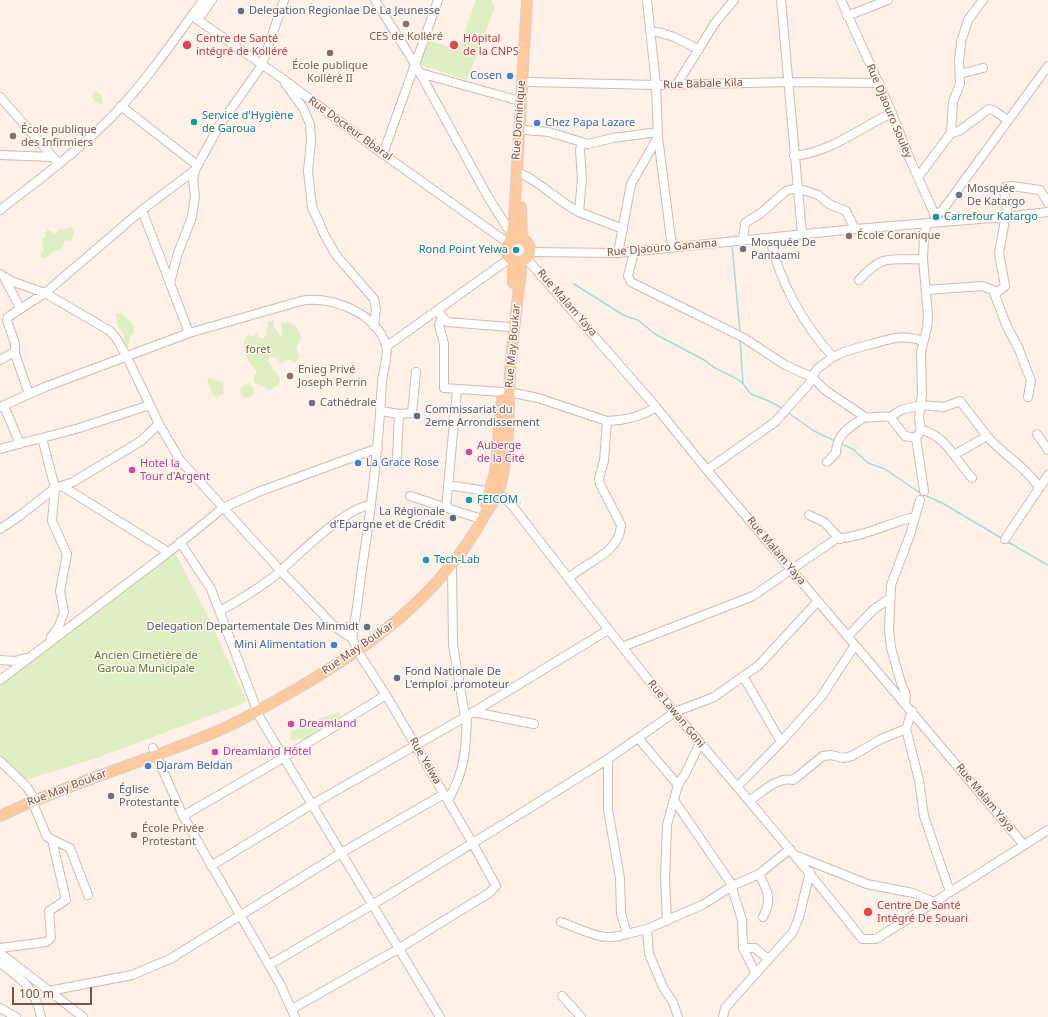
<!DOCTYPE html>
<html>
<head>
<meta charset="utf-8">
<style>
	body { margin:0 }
	#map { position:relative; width:1048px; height:1017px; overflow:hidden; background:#fff1e8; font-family:"Noto Sans",sans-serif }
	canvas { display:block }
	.scale { position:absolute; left:12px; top:987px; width:80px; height:18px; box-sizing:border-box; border:2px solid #7c5148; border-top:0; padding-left:5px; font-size:12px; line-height:14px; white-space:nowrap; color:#7c5148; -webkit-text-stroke:3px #fff6f0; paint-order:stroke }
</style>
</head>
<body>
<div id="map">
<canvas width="1048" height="1017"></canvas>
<div class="scale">100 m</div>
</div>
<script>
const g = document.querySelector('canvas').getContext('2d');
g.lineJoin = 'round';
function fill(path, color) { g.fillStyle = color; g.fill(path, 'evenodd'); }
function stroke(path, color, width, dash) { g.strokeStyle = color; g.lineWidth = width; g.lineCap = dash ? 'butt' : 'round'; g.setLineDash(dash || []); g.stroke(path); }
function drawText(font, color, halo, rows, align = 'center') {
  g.font = font + ' "Noto Sans",sans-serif'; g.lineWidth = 3; g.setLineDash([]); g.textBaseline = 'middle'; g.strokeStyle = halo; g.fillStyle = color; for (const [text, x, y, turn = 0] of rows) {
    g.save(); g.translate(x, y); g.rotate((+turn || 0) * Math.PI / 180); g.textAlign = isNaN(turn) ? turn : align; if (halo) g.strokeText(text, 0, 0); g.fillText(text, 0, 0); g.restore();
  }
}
fill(new Path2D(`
	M476,0H491L495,7L467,80L419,64L428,40L458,50Z
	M96,91L101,94L103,105L95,102L92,96Z
	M70,227L74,228V233L71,241L65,240L61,250L54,251L44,259L41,257V252L44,250L42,239L45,237L46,228L55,234L59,229L62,230Z
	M122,313C129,323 134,320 134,334L130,336L128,347L124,344V335L118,327L115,314Z
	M274,320V326L280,336L282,334L281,323C293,320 298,327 301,338L296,347L300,356L294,364L292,360L289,359L281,364L276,358L270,357L268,361L280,379L278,385L269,390L254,382V377L257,371C248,362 239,347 247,335L254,336L256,332L260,338H264L267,334L268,322Z
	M209,378L223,382C223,393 227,392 217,398C209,391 210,387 207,380Z
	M240 391a7 7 0 1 1 14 0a7 7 0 1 1-14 0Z
	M174,551L208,616L247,702L94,759L25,780L0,758V684Z
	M339,712L341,716L320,727L323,729L310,739L290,740L291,732L303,725H307L310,722Z`), '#ddefc3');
stroke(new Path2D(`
	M732,244L740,333
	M574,284L625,316L638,320L655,334L706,361C714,371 734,374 743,384C747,387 747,391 751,394C762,399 773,401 783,409
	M740,339L743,383
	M787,412L814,431L835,441
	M840,443L854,450L868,463L885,469L920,493L944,504L1003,539
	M1006,541L1048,565`), '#9ededc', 1.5);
const minor = new Path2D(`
	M375,0L415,64L488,197L512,235
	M647,0L656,85L658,137L672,247
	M781,0L802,234
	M841,0L892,113L908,155L938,222
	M192,16L283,79L383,154L508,243
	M847,16L888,0
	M198,20L212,0
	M650,31C669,33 683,41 699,50
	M420,73L520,101
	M960,74L983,68
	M528,82L656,85L789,82L879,83
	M285,83L303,108L310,124L311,141L308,171L312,207L325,236L336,255L374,299L376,309L374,326
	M677,84L715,23L734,0
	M0,97L59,164
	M121,106L197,165
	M525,130L549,132L588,144L613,138L658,132
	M951,133L959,131L989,109L993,110L1008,120
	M383,154L438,0
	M0,155L53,157
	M794,156C832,152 859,128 892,113
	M522,174C543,184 559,202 579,212L582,179L580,150L582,142
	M918,177L951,133L953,102L960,84L959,62L961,42L968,20L983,0
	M0,210C42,177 85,146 121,107C151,74 177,36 203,0
	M142,210L189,333
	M579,212L623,229
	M934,215L942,211L1048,66
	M743,240L745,223L761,213L786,191L797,188L818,195L829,204L846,211L855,229
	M530,252L618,253L855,229L1005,217L1048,212
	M634,252L628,276L631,282L744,338L785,365L812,377L825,390L865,417C851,426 836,434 836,453L827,462
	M618,253L631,184L658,137
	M526,258L656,407L707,470L1024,845
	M0,274L11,281L45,293L110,331L116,338L127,357L159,424L180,460L280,570L335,627L352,638
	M5,279L20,308
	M859,280C885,252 889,261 923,259
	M170,283L178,253L192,217L195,196L193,180L195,170L219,126L262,65L284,0
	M926,290L982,286L993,290L1007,327L1018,347L1031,381L1028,397
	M995,294L1005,286L999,253L1007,209L1004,191L1005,187L1012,186L1040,190L1048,203
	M440,314L447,322L509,327
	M442,317L439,325L444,344V388L503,392
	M387,346L509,259
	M833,357C844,351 856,348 868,345C888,340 903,333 923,341
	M0,360L14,352
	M509,392L538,398L607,421
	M29,394L15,354V343L7,321L8,317L45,293L142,210L195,170
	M4,406L20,444
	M0,407L45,387L189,333L301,301C331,295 376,313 386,345C389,353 383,372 382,381C379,442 372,502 363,562C359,587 357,613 352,638
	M381,411L399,414L397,456
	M399,414L412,413L416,372
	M865,417C872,419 880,415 890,417
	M921,430C945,434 956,461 972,478
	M1037,434L1048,450
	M987,436C1003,455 1025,466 1039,487
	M42,438L55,488L52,521L67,554L60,591L64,612L59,626L51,637
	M916,438L905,436L890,417L901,410L921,405L944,407L960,401L987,436L954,455
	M0,449L76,429L150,405
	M707,470L775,422L808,385L817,369L833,357C803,324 779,281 770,238
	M448,485L498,493L511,504C565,574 619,644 675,713C738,788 802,862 862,939H876L1048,830
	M62,486L168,552
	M924,491L916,438L921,430L919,418L922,394L921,352L927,328L928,316L923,259L924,236L927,224
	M410,496L478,518
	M446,508L457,390
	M809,515L824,522L840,539
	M0,529L18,517L55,488L73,482L141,441L159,424
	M1005,539L1048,475
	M180,542L211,589L260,718L440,1017
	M452,566L453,645L465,717
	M569,578C586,562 620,553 621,525L600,484L599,478L604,461L607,421C626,420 640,417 656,407
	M220,611C238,601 256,590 272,578C295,559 343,508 371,505
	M848,636L873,610L890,598
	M622,647L753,596L836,539C866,536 886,524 914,517
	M0,660L15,661L25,658
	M743,676L781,742
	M0,680L170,551L223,508L258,492L378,448
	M905,703L906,695L901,683L891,648L889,630L891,585L910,535L920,500
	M912,711L906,729L919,780L924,816L950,892
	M473,712L534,724
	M638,738L678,785
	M153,748L183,816L280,984L295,1017
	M0,761L27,787L32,795
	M737,787L781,742L821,697L855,645
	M448,800C465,772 466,748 467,716
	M674,800L730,882L742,920L743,948L755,972
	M32,801L47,837L70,848L88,895
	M749,801C761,793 778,776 793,780L797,777L823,756L831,755L843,758L852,756L881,739L906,729
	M183,816L283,758L386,695
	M797,856L867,884L913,893L934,902
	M211,866L311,805L467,716L608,630
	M759,874C767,891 773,898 763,917
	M667,921L665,879L667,825L678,785L685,774L700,743
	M561,922C584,930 603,943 627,934L621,913L620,878L608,810V759
	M627,934L647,929
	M0,948L46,942L51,938L49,911L66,900L52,840
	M743,948H755L768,959
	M0,953L83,1017
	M0,963C23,980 35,988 41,1017
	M269,965L372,905L515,817L608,759L675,712L714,697L759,665L818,601
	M49,991L132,975L170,959L341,853L444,794
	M562,996L581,1017
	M0,1008L16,1017
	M292,1009L398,949L489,893L496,886L472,842L386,695L360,655L352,638
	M678,1017L673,1002L664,989L649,954L647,929L704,904L732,886L759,874L790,849
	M723,1017L725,1008L793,932L799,917L810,872`);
const major = new Path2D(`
	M521,207L522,239
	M506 250a12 12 0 1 1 24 0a12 12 0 1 1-24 0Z
	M510,241L514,220L527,0
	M513,283V261
	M485,503L495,473L502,399
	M0,816C72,782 148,761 220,730C245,719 268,705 291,692C368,648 439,597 483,518C488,510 494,501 498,493C510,461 508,409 510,375C512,337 518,299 522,262`);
stroke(minor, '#d5b8ae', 10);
stroke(major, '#dacecc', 12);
stroke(minor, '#fff', 8);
stroke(major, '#ffc99e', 10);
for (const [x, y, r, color] of [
	[241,11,4,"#5c6f8a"],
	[406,24,4,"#8d6e63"],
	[187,45,5,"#e0444e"],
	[454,45,5,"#e0444e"],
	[330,53,4,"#8d6e63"],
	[510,76,4,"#3f7fe0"],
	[194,122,4,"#0f9aa8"],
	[537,123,4,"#3f7fe0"],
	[13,136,4,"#8d6e63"],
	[959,195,4,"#6b7280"],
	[936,217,4,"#0f9aa8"],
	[849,236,4,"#8d6e63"],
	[743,249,4,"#6b7280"],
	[516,250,4,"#0f9aa8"],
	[290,376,4,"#8d6e63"],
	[312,403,4,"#6b7280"],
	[417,416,4,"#5c6f8a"],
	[469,452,4,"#d1479c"],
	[358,463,4,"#3f7fe0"],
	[132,470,4,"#d1479c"],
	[469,500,4,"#0f9aa8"],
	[453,518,4,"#5c6f8a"],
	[426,560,4,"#0f9aa8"],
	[367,627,4,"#5c6f8a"],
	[334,645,4,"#3f7fe0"],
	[397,678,4,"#5c6f8a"],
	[291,724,4,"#d1479c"],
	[215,752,4,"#d1479c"],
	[148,766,4,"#3f7fe0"],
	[111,796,4,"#6b7280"],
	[134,835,4,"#8d6e63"],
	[868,912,5,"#e0444e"]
]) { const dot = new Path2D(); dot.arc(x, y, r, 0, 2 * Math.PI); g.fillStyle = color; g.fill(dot); stroke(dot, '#fff6f0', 1.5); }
drawText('11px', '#4e5e75', '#fff6f0', [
	["Delegation Regionlae De La Jeunesse",249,11],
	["Commissariat du",425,410],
	["2eme Arrondissement",425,423],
	["La Régionale",445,512,"right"],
	["d'Epargne et de Crédit",445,525,"right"],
	["Delegation Departementale Des Minmidt",359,627,"right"],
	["Fond Nationale De",405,672],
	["L'emploi .promoteur",405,685]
], 'left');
drawText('11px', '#785e54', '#fff6f0', [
	["CES de Kolléré",406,37,"center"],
	["École publique",330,66,"center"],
	["Kolléré II",330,79,"center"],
	["École publique",21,130],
	["des Infirmiers",21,143],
	["École Coranique",857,236],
	["Enieg Privé",298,370],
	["Joseph Perrin",298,383],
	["École Privée",142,829],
	["Protestant",142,842]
], 'left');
drawText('11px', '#be3a42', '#fff6f0', [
	["Centre de Santé",196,39],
	["intégré de Kolléré",196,52],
	["Hôpital",463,39],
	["de la CNPS",463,52],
	["Centre De Santé",877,906],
	["Intégré De Souari",877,919]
], 'left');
drawText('11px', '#366cbe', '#fff6f0', [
	["Cosen",502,76,"right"],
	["Chez Papa Lazare",545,123],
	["La Grace Rose",366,463],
	["Mini Alimentation",326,645,"right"],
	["Djaram Beldan",156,766]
], 'left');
drawText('11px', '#7c5148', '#fff6f0', [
	["Rue Babale Kila",703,84,-2],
	["Rue Djaouro Souley",889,111,67],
	["Rue Dominique",519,120,-86],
	["Rue Docteur Bbaral",350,129,36],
	["Rue Djaouro Ganama",662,248,-5],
	["Rue Malam Yaya",567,303,49],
	["Rue May Boukar",513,346,-85],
	["Rue Malam Yaya",776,551,50],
	["Rue May Boukar",358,648,-35],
	["Rue Lawan Goni",676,714,51],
	["Rue Yelwa",425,761,60],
	["Rue May Boukar",67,788,-21],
	["Rue Malam Yaya",985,798,50]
]);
drawText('11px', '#0d838f', '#fff6f0', [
	["Service d'Hygiène",202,116],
	["de Garoua",202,129],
	["Carrefour Katargo",944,217],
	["Rond Point Yelwa",508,250,"right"],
	["FEICOM",477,500],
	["Tech-Lab",434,560]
], 'left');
drawText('11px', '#5b616d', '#fff6f0', [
	["Mosquée",967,189],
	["De Katargo",967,202],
	["Mosquée De",751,243],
	["Pantaami",751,256],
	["Cathédrale",320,403],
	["Église",119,790],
	["Protestante",119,803]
], 'left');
drawText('11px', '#577739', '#fff6f0', [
	["foret",258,350],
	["Ancien Cimetière de",146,656],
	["Garoua Municipale",146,669]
]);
drawText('11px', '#b23c85', '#fff6f0', [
	["Auberge",477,446],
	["de la Cité",477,459],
	["Hotel la",140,464],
	["Tour d'Argent",140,477],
	["Dreamland",299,724],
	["Dreamland Hôtel",223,752]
], 'left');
</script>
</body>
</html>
